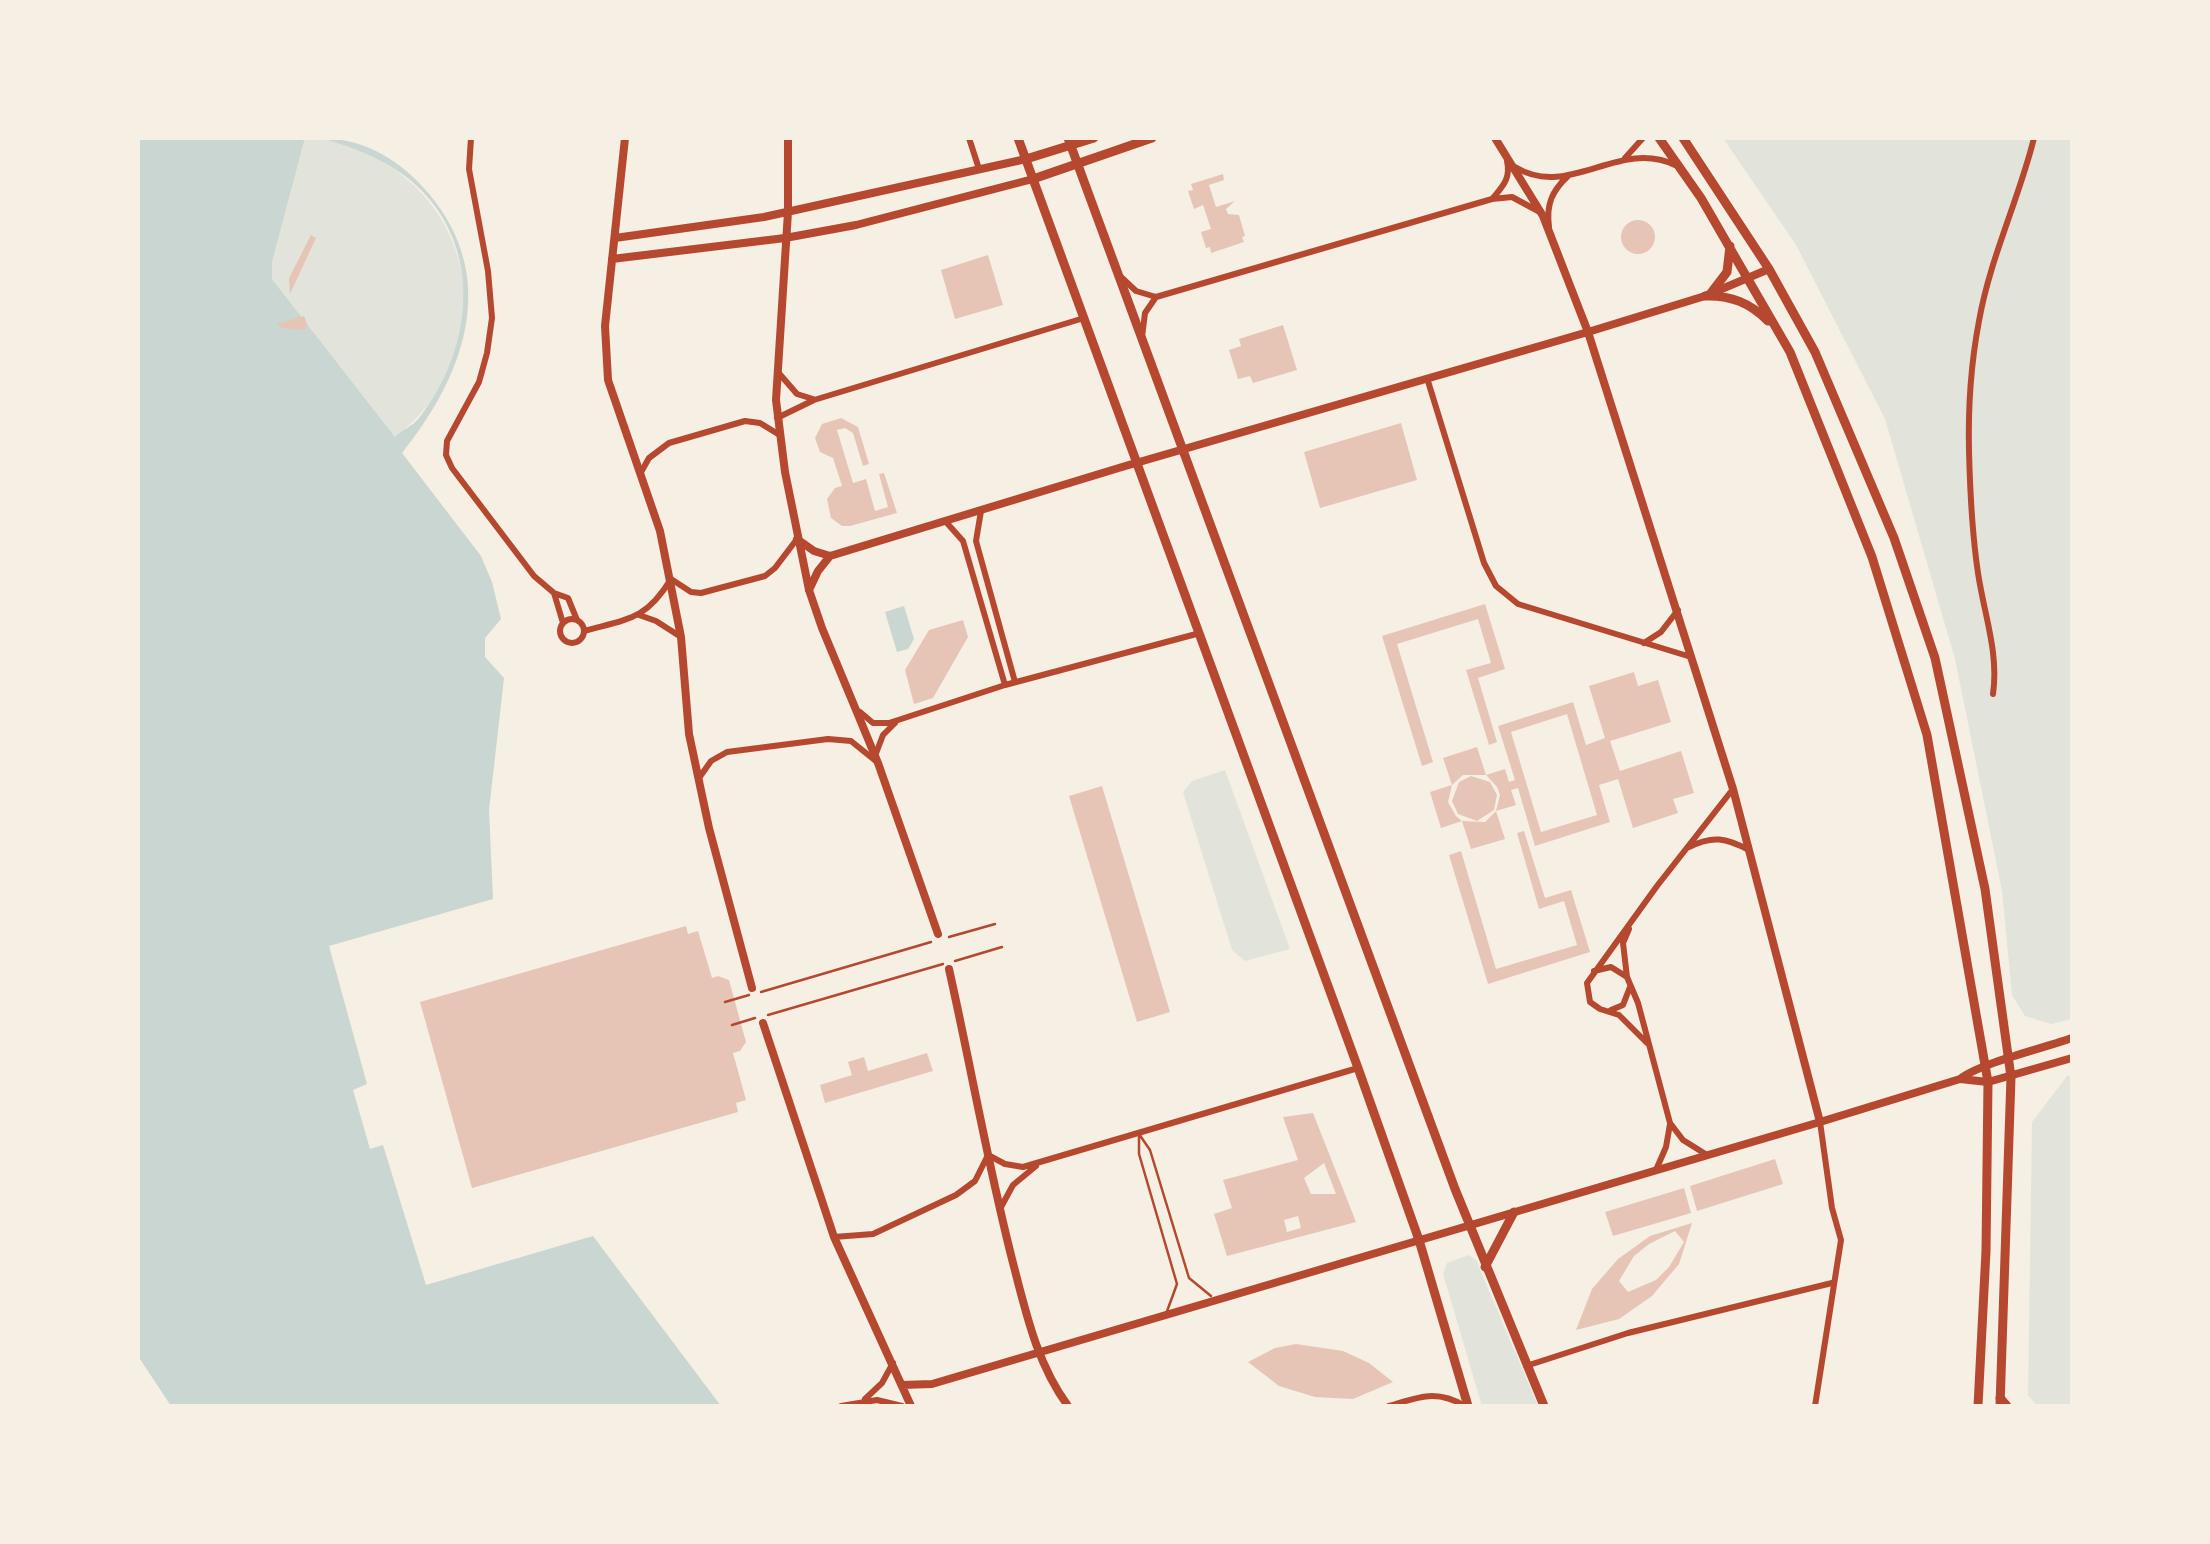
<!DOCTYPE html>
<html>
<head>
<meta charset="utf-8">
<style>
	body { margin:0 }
	#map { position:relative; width:2210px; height:1544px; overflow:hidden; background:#f6efe4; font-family:"Crimson Pro",serif }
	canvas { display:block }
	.frame { position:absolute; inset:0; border:140px solid #f6efe4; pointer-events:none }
</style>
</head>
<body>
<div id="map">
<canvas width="2210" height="1544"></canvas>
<div class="frame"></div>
</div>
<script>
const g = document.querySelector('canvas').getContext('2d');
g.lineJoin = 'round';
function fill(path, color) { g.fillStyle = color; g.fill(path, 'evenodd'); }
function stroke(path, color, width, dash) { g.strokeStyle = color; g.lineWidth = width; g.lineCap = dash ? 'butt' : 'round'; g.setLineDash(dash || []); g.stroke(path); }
fill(new Path2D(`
	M305,138C335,138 366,150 391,167C489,233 487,368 395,437L272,279V262Z
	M1723,138H2072V1019L2051,1024L2025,1016L2012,995L2002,891L1955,659L1885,419L1796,245Z
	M1225,770L1290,949L1245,961L1232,950L1183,792L1192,781Z
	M2072,1075V1406H2037L2028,1395L2032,1122L2067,1076Z
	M1469,1255L1476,1260L1538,1406H1482L1443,1274L1447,1263Z`), '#e2e4dc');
fill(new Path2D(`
	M138,138H305L272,262V279L395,437C402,429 412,427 419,418C476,346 485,237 405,176C379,157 352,147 321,138C360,138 395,157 421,185C502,271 468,371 402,453L481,556L492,582L501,619L485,638V657L504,678L489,810L493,899L329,946L367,1084L353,1090L370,1149L383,1145L426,1285L593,1236L721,1406H171L138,1356Z
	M904,606L914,639L908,649L897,652L885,612Z`), '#c9d6d2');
fill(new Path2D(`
	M1223,174L1224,180L1209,185L1216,207L1235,201L1226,209L1228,214L1239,215L1245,236L1242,237L1244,242L1211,253L1210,247L1206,248L1201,232L1211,229L1203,205L1194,209L1188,191L1193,190L1191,184Z
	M1621 237a17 17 0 1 1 34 0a17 17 0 1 1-34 0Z
	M311,235L316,238L290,294L289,278Z
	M988,255L1003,305L955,319L941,270Z
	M304,316L307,324L305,330L283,328L277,324Z
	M1283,325L1297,370L1253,383L1250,376L1238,379L1229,350L1241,346L1239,339Z
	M841,418L858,427L869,464L863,466L853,433L845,428L837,430L853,483L866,479L875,511L888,507L879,474L884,473L897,513L850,526H842L831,518L827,499L835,488L842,486L833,458L820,452L815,438L822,424Z
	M1401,423L1417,480L1320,508L1304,452Z
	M1485,604L1505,669L1478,678L1497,742L1489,745L1466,670L1491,663L1478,619L1397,644L1433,762L1422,766L1382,636Z
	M963,620L968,637L933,698L914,704L905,670L929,630Z
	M1634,672L1638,686L1658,680L1671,722L1610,741L1620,771L1681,751L1694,793L1673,799L1678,813L1633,828L1618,779L1599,785L1610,822L1535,846L1518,788L1511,790L1516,805L1496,811L1500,795L1497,787L1486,775H1463L1452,785L1443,758L1477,747L1486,775L1505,769L1509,782L1515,780L1498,726L1573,702L1586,745L1605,738L1589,686ZM1567,714L1597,815L1541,832L1511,732Z
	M1471,776L1490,782L1497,795L1494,810L1477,821L1458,814L1452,801L1459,782Z
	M1452,785L1448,802L1456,816L1462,821L1441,828L1430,792Z
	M1102,786L1170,1012L1137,1022L1069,796Z
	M1496,811L1505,839L1471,849L1462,821L1485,822Z
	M1524,831L1545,898L1571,890L1590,952L1488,984L1449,855L1461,851L1496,969L1577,945L1564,901L1539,909L1517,833Z
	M686,926L688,934L698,931L712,978L718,976L729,980L746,1042L740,1051L733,1053L746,1100L736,1103L738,1112L472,1188L420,1002Z
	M927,1053L933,1071L825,1103L820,1085L852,1075L848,1062L864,1057L868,1071Z
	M1313,1113L1356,1222L1227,1256L1214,1214L1232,1208L1223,1180L1298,1160L1283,1117ZM1324,1163L1336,1194H1311L1304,1178ZM1298,1216L1301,1228L1287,1232L1284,1220Z
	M1775,1159L1783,1184L1697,1211L1690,1186Z
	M1684,1188L1691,1213L1613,1236L1605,1212Z
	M1692,1223L1679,1264L1652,1296L1619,1319L1576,1330L1592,1289L1618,1259L1650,1236ZM1675,1231L1684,1242L1669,1267L1656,1280L1628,1292L1619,1281L1634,1256L1649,1244Z
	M1296,1344L1343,1351L1369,1363L1393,1382L1353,1399L1315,1397L1279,1386L1248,1362L1275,1348Z`), '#e6c5b7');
stroke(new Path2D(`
	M949,937L995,924
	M955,961L1002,947
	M761,992L931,942
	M725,1002L749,995
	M768,1015L943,964
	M732,1025L755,1018`), '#b5482f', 2.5);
stroke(new Path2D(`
	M1139,1134V1154L1177,1284L1166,1314
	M1139,1134L1150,1150L1189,1278L1211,1296`), '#b5482f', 2.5);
stroke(new Path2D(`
	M471,138L469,169L488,271L492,318L487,353L479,382L447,441L446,455L452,468L534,576L554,593L568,598L577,620
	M969,138L979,169
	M1625,158L1643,138
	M1515,167C1569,200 1619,138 1675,165
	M1493,198C1503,186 1511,178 1507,161
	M1549,227C1546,204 1552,191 1568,176
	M1120,276L1136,291L1156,297L1492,199L1512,197L1538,211
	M1142,337L1145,313L1156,297
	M777,371L797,394L813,399
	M1427,378L1484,563L1496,586L1518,604L1691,657
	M777,418L814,400L1084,318
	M640,474L649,458L669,443L745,421L760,423L778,434
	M981,511L976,541L1015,682
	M946,522L963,541L1005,685
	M554,593L563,623
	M639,615L656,621L681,637
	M560 631a12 12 0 1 1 24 0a12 12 0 1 1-24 0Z
	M584,631C628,619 646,620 671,579L691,592L701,593L765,576L775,568L797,539
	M1644,643L1661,632L1678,610
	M1993,694C1999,653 1984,614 1978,573C1972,533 1970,491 1969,451C1968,408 1971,363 1979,321C1990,258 2019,199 2034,138
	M860,712L873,723H889L1005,685L1200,633
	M875,756L883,735L895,723
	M699,778L711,761L727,752L828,739L851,741L877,762
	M1689,847C1713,835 1726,838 1749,850
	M1629,929L1623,943L1627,977L1638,1003L1670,1123L1683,1140L1707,1155
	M1594,971L1611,967L1627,977
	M1611,1010L1623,1005L1630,987
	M1647,1043L1619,1015L1600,1009L1590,1002L1587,983L1657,886L1733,789
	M1656,1170L1666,1147L1670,1124
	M1000,1209L1013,1185L1036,1166
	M834,1237L873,1234L956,1195L975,1181L988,1155L1005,1164L1023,1167L1358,1068
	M1526,1366L1628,1333L1832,1283
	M865,1399L882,1383L893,1363
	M841,1406L877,1400L902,1406
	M1389,1406C1420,1397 1436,1389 1465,1406
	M1815,1406L1841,1240L1832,1208L1820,1122`), '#b5482f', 6);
stroke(new Path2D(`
	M625,138L605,326L608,380L660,531L681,637L689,734L709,828L752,988
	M788,138V212L776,400L785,472L809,590L822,628L878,763L938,934
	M1495,138L1543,216L1588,332L1733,789L1820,1122
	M615,238L764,217L1026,159
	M612,259L785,238L856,225L1033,179
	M797,539L814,551L830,556L1122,467L1588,332L1705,296L1769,269
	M809,590L818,571L830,556
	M949,969C971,1067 988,1166 1013,1263C1026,1313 1037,1364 1068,1406
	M763,1023L834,1237L911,1406
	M1960,1079L1988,1082L2072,1058
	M902,1385L932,1384L1820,1122L1960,1079C1980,1063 2044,1048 2072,1038`), '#b5482f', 8);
stroke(new Path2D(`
	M1659,138L1701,198L1790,352L1872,557L1927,735L1988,1082L1986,1251L1978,1406
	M1683,138L1769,269L1815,352L1894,538L1935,658L1985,889L2011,1077L2000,1406
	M1026,159L1094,138
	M1033,179L1152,138
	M1711,293L1727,272L1730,246
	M1705,296C1731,295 1750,303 1768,321`), '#b5482f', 9);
stroke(new Path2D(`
	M1018,138L1358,1068L1419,1240L1468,1406
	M1068,138L1455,1189L1544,1406
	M1485,1267L1514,1212
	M2000,1398L2007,1406`), '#b5482f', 9);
</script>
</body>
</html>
